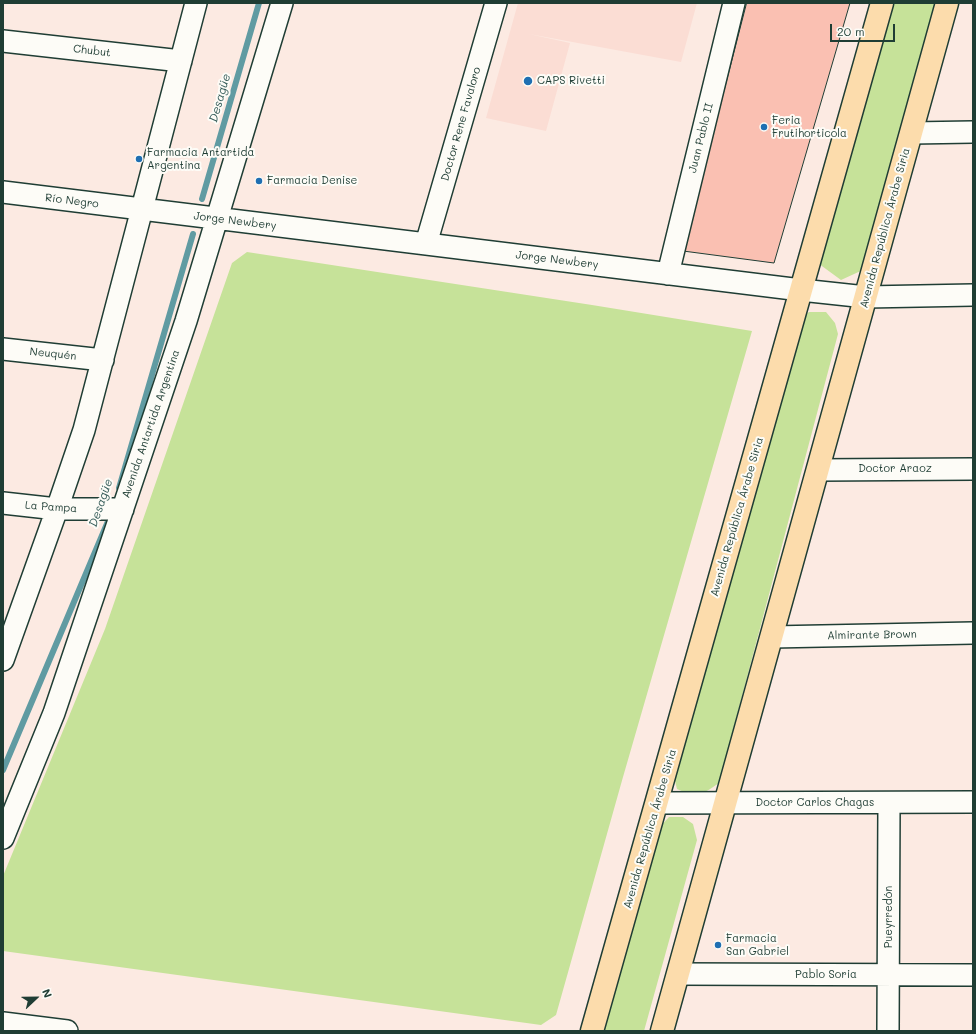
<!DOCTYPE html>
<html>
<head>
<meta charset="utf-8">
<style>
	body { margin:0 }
	#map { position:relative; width:976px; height:1034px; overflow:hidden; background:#fceae2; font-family:Mali,sans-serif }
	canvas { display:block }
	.frame { position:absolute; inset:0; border:4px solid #1f3d34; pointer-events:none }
	.north { position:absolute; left:16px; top:978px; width:40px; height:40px; -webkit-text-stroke:3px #fdfcf7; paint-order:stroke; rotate:68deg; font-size:11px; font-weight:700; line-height:16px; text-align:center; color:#1f3d34 }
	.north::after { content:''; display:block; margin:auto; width:14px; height:18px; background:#1f3d34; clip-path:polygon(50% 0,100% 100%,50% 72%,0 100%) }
	.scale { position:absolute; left:830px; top:24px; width:65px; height:18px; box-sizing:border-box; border:2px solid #1f3d34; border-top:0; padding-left:5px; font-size:12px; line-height:14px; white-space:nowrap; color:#1f3d34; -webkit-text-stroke:3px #fdfcf7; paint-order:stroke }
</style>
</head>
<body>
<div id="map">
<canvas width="976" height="1034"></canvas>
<div class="frame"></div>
<div class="north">N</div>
<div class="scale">20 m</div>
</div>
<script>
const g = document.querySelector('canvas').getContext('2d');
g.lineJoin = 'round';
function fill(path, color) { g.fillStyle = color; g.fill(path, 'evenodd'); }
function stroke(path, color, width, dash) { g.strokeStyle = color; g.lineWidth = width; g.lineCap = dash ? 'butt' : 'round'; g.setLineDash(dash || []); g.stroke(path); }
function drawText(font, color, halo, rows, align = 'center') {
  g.font = font + ' Mali,sans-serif'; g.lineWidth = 4; g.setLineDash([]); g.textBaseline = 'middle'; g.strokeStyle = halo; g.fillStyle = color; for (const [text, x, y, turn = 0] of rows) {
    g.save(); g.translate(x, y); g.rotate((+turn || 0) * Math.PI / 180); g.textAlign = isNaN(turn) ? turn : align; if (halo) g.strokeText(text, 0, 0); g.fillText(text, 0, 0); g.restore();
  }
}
fill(new Path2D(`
	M518,3H697L681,62L529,34L570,43L546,131L486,118Z`), '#fbddd4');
fill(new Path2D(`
	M887,3H936L865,269L841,280L815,261Z
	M247,252L592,305L752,331L623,777L556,1015L541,1025L3,951V876L105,629L232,263Z
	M809,312H826L835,323L838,334L719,783C702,795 697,798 677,789L673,773L797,322Z
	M669,817H683L693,824L697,840L644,1031H602L657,830Z`), '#c6e299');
stroke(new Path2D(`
	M202,199L259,3
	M119,488L193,234
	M3,770L109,519`), '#609ba2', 6);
const building = new Path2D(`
	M747,3H850L774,263L683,251Z`);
fill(building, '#fac0b2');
stroke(building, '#1f3d34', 1);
const minor = new Path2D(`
	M3,41L181,61
	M911,133L973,132
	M3,192L801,290L866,297L973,295
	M426,244L496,3
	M668,274L734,3
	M3,349L103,360
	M818,470L973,469
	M3,503L57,509H123
	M772,637L973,633
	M3,660L57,509L84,430L196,3
	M657,803L973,802
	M3,838L54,713L186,321L282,3
	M678,974L973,975
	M3,1023L67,1031
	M888,1031L889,803`);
const major = new Path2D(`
	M592,1031L882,3
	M662,1031L947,3`);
stroke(minor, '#1f3d34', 24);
stroke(major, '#1f3d34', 25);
stroke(minor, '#fdfcf7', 21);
stroke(major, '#fcdcac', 22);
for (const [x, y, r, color] of [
	[528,81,5,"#1f6fb2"],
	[764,127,4,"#1f6fb2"],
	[139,159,4,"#1f6fb2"],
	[259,181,4,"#1f6fb2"],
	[718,945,4,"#1f6fb2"]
]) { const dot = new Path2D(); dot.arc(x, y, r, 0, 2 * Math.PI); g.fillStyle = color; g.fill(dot); stroke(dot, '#fdfcf7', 1.5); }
drawText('11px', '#1f3d34', '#fdfcf7', [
	["Chubut",92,51,7],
	["Doctor Rene Favaloro",461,124,-74],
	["Juan Pablo II",701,138,-76],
	["Río Negro",72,201,7],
	["Jorge Newbery",235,221,7],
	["Avenida República Árabe Siria",885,228,-75],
	["Jorge Newbery",557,260,7],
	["Neuquén",53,354,6],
	["Avenida Antartida Argentina",151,424,-71],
	["Doctor Araoz",895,469],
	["La Pampa",51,507,4],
	["Avenida República Árabe Siria",737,517,-74],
	["Almirante Brown",872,635,-1],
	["Doctor Carlos Chagas",815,803],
	["Avenida República Árabe Siria",650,829,-74],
	["Pueyrredón",889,917,-90],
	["Pablo Soria",826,975]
]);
drawText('11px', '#1f3d34', '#fdfcf7', [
	["CAPS Rivetti",537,81],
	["Feria",772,121],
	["Frutihorticola",772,134],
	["Farmacia Antartida",147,153],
	["Argentina",147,166],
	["Farmacia Denise",267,181],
	["Farmacia",726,939],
	["San Gabriel",726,952]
], 'left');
drawText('italic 12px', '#355c59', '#fdfcf7', [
	["Desagüe",220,98,-74],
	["Desagüe",101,503,-71]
]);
</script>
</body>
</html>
